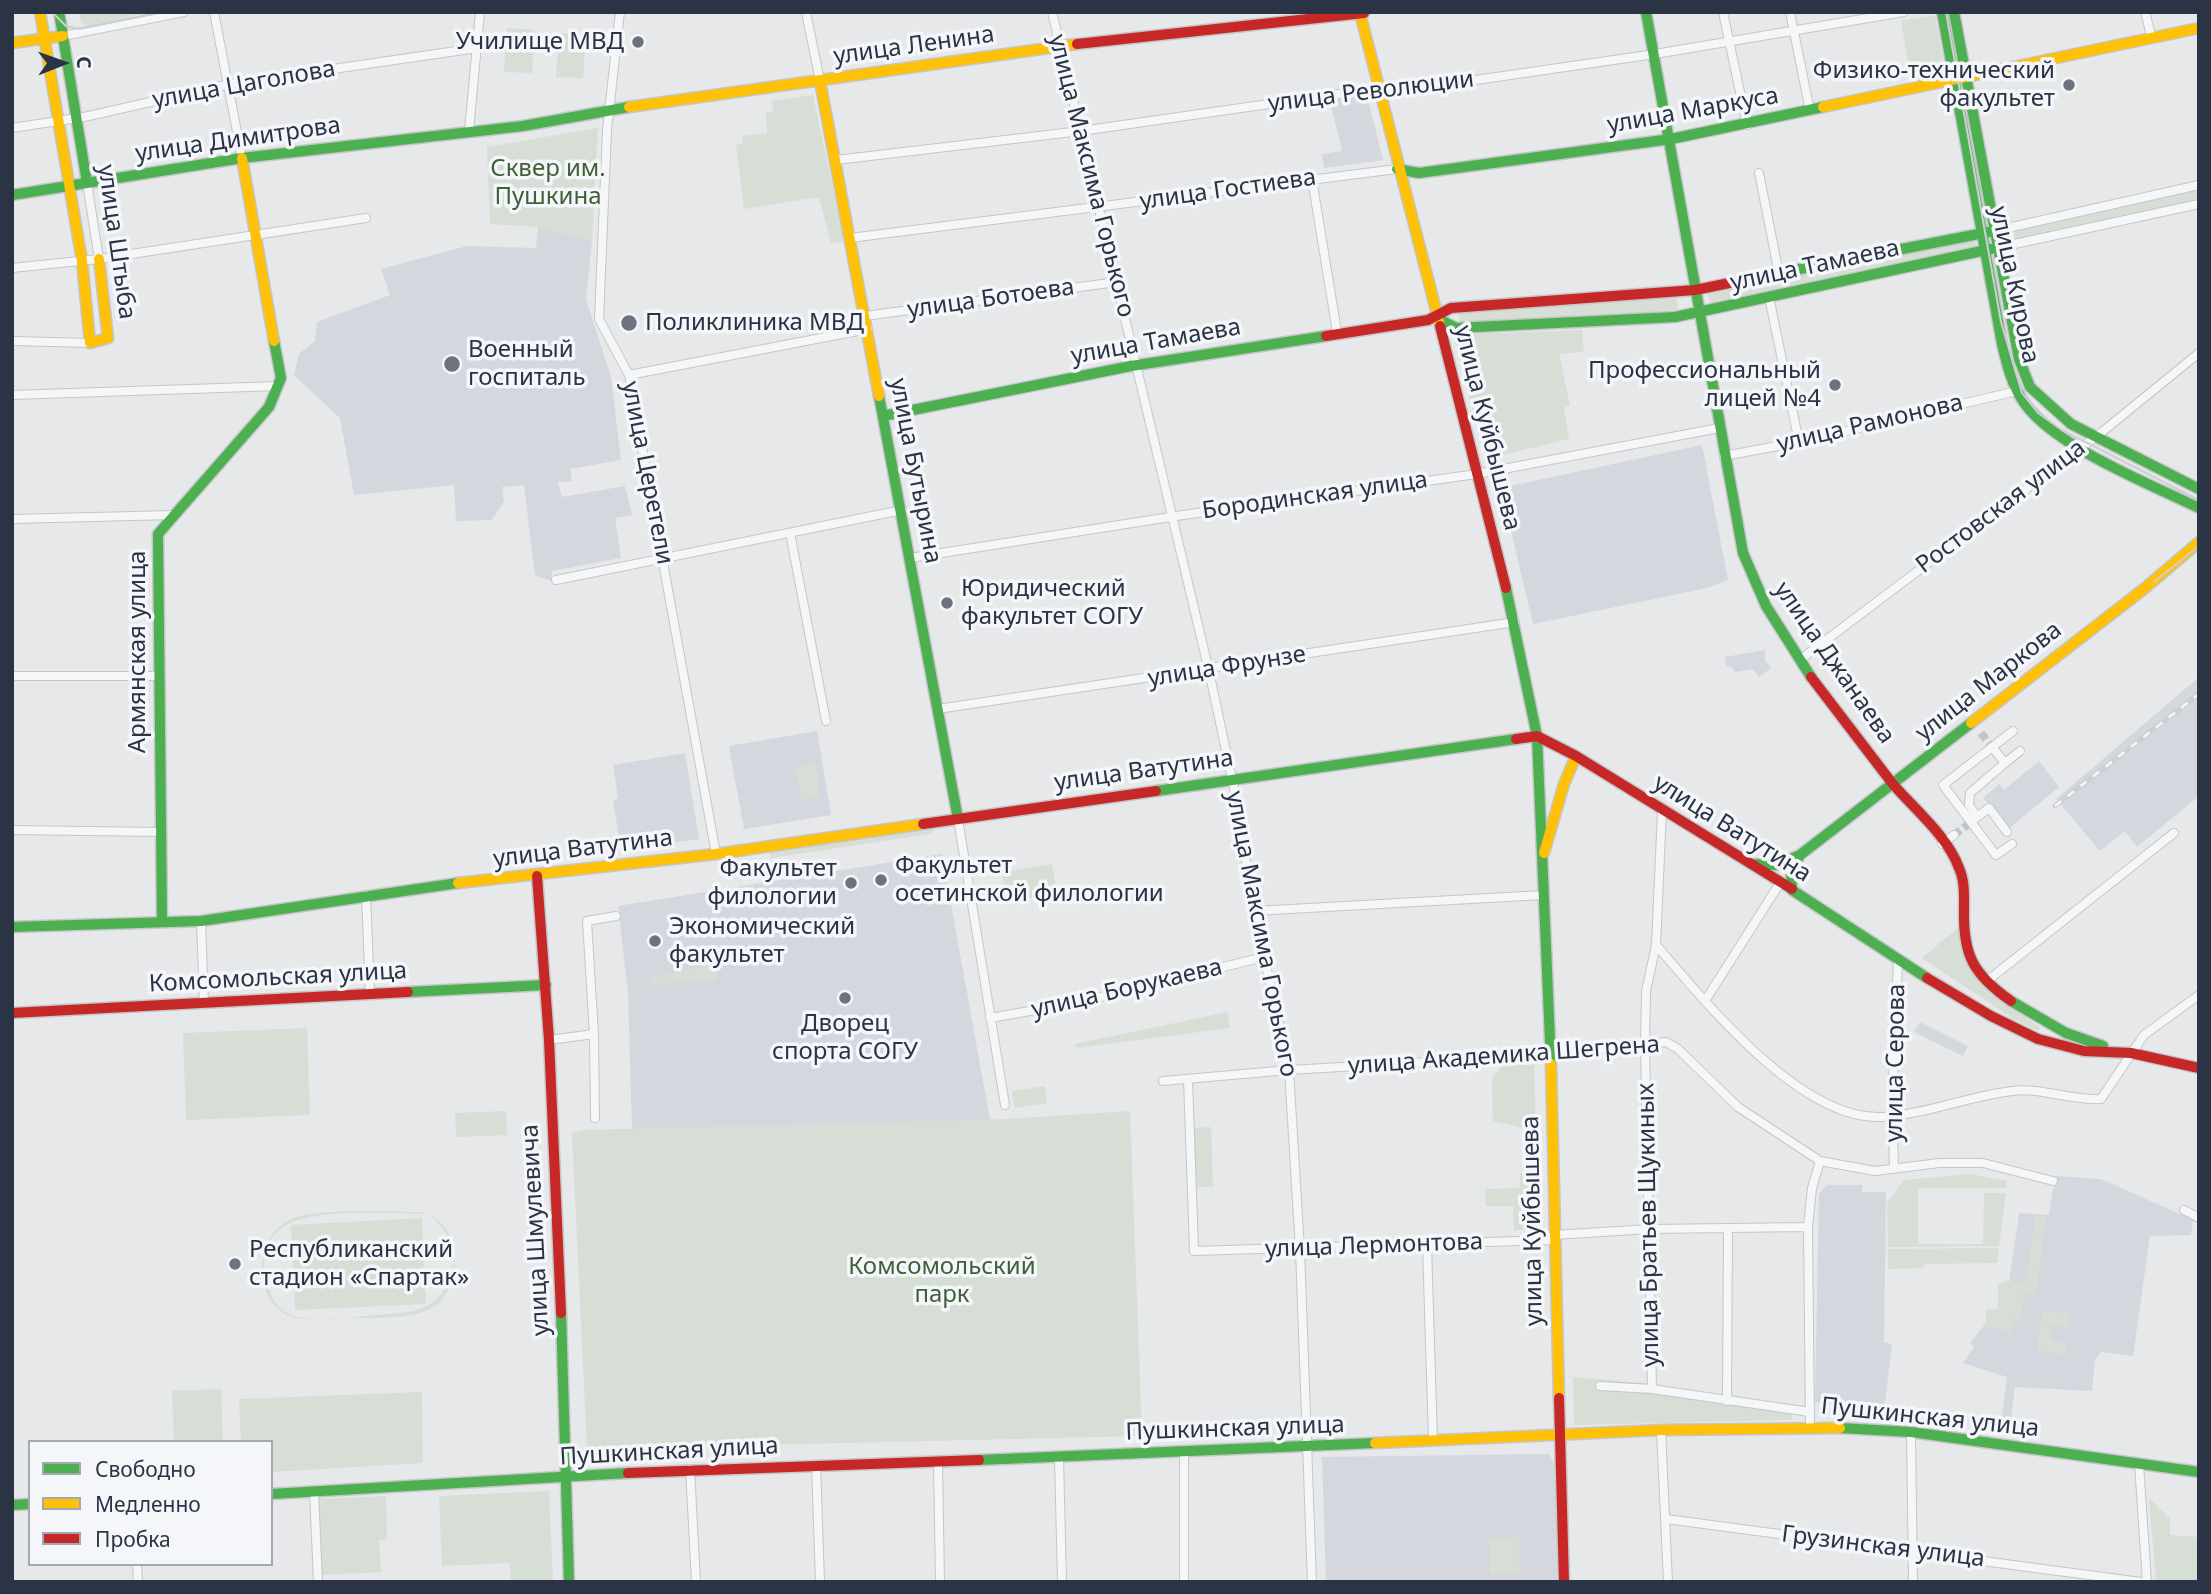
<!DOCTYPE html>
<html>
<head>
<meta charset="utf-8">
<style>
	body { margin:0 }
	#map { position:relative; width:2211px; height:1594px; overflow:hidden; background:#e6e8ea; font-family:"Noto Sans",sans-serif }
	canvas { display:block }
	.frame { position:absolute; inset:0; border:14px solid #2b3445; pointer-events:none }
	.legend { position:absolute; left:28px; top:1440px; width:245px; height:126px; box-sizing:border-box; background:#f4f6f9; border:2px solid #a4a8b1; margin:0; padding:9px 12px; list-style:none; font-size:21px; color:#2b3445 }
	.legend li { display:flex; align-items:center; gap:14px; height:35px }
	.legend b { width:35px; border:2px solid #a4a8b1 }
	.north { position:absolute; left:28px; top:28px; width:70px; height:70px; -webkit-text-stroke:5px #f4f6f9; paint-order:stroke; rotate:89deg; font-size:19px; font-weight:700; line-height:28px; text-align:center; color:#2b3445 }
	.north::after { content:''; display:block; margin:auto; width:24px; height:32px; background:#2b3445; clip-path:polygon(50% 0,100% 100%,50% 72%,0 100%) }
</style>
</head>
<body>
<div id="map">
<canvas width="2211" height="1594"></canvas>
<div class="frame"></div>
<ul class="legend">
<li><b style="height:9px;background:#4caf50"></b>Свободно</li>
<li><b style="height:9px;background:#ffc107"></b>Медленно</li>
<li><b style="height:9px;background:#c62828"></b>Пробка</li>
</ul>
<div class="north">С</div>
</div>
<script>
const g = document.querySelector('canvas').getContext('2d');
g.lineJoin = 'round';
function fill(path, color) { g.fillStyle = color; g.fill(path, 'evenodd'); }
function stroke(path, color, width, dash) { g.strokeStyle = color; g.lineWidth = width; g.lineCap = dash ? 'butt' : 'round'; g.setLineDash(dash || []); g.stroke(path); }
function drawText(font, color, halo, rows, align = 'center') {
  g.font = font + ' "Noto Sans",sans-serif'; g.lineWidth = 7; g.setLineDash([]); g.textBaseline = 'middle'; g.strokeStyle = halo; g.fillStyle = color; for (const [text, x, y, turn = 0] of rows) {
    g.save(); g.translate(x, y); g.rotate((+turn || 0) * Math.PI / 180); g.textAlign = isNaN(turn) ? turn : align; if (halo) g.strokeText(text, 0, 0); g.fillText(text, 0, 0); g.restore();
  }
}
fill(new Path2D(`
	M1366,92L1383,160L1324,168L1322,154L1342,151L1329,97Z
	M538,227L592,241L586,299L611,377L621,460L570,469L572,481L558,482L562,497L625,486L632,515L615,518L621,558L552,571L551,581L535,575L524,485L502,487L504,501L492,520L456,521L454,485L354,495L340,418L294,375L299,354L315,341L317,322L390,295L381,269L467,246L536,248Z
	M1702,445L1728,580L1707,588L1533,624L1501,488Z
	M1765,650V660L1771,668L1759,677L1753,669L1735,672L1731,667H1726L1725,657Z
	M2199,677V796L2137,847L2125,831L2100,851L2056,799Z
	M817,731L831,815L744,829L729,746Z
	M685,753L699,839L621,849L613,800L618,798L613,765Z
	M2039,761L2059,787L2008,829L1983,798L1999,784L2004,790Z
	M942,854L990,1120L632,1129L628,993L618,906Z
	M1920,1022L1968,1046L1963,1056L1914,1032Z
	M2055,1176L2101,1179L2193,1220L2191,1235L2150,1236L2133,1356L2101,1352L2095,1359L2092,1391L2015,1387L2011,1419L2002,1417L2007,1377L1963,1363L1974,1347L1970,1343L1986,1323L2003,1324L2019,1213L2049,1215Z
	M1827,1185H1862V1192H1886L1884,1342L1892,1345L1884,1411L1815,1402L1819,1194Z
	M1549,1454L1554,1463L1558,1582H1326L1322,1457Z`), '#d4d7dd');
fill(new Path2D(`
	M79,12H151L87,26L81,23Z
	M1935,15L1946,76L1911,82L1901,21Z
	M507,28L535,30L532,73L504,72Z
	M559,33L586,34L583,78L556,77Z
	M813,95L844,241L831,243L819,197L744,209L736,145L743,144L742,136L767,133L766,112L773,111L772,101Z
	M598,128L592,241L538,227L490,224L487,147Z
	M2199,189V200L2015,239L2013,229Z
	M1974,238L1977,249L1710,305L1708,294Z
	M1676,295L1679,310L1460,325L1458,310Z
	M1582,330L1584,352L1559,354L1570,405L1564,408L1569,439L1485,459L1453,335Z
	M815,763L820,797L801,800L795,766Z
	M936,827L931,834L771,858L770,851Z
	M1052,864L1057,893L1007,902L1002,872Z
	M1959,927L1971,971L1988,991L2040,1028L2038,1031L2012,1018L1922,958Z
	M715,964L717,981L650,984L651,978Z
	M1228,1012L1230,1028L1076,1048L1075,1044Z
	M307,1028L310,1115L186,1120L183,1033Z
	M1534,1060L1536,1135L1526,1141L1524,1128L1493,1121L1492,1078L1506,1061Z
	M1045,1086L1047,1103L1015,1108L1012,1091Z
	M506,1111L507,1135L456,1137L455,1113Z
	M1130,1111L1142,1436L587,1449L572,1133L583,1130L1006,1119Z
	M1211,1127L1213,1187H1194L1192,1128Z
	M1520,1173H1540L1541,1230H1514L1513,1206H1486L1485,1189L1520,1188Z
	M1971,1174L2006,1181L2007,1188H1918V1244H1983L1984,1193H2006L1999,1246L1888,1247L1887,1203L1904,1180Z
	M422,1212C438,1216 449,1229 453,1245C458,1268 452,1299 428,1310C405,1321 354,1317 327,1318C310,1319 291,1322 277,1308C254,1285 258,1235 289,1220C319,1207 388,1212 422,1212ZM396,1213L428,1214C469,1243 459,1302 410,1312C384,1314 320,1322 297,1317C280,1313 271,1299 267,1283C247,1202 346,1214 396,1213Z
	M2035,1215L2046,1216L2036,1294L2024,1293L2021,1319L2014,1318L2011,1332L1986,1327V1310L1998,1309V1284L2007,1281L2026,1284Z
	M422,1218L426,1304L295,1310L291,1225Z
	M1999,1248L1997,1263L1925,1264L1924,1268L1888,1269V1249Z
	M2042,1310L2069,1313L2068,1327L2052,1325L2050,1340L2067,1343L2065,1354L2037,1351Z
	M1573,1377L1653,1384L1793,1410L1791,1420L1574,1425Z
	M221,1389L223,1442H174L172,1391Z
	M422,1392L423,1463L271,1472V1442H241L239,1399Z
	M549,1491L553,1582H511L510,1563L442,1566L439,1496Z
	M386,1496L387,1539L379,1540L381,1572L321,1575L318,1499Z
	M2149,1498L2170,1519V1535L2199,1537V1582H2156Z
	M1519,1537L1520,1574H1490L1489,1538Z`), '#d6ded6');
stroke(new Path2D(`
	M1981,733L1992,747
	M1954,835L1971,822`), '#c1c4c9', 8, [8, 4]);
const street = new Path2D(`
	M214,12L242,158
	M620,12L607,130L599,319L629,375L716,854
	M806,12L820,81
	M1052,12L1209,671L1235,793L1254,911L1289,1070L1300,1250L1312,1582
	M1723,12L1747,125
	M1790,12L1810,111
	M2145,12L2152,39
	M63,36L184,12
	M12,128L84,117L230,84L477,48
	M469,131L480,12
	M836,160L1081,131L1373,89L1386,93L1655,54L1904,12
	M1759,173L1779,274
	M1312,179L1337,332
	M87,183L99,259
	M1994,231L2199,185
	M850,238L1397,169
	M1996,248L2199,204
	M12,268L99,259L366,218
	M1769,297L1799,442
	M865,316L1117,282
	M12,341L90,343
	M629,375L868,329
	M12,395L279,386
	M1724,456L1799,442L2017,391
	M12,519L174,515
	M790,533L826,721
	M910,558L1183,515L1477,474L1719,428
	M556,580L902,510
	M1801,659L2102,432L2199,353
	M12,676H159
	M938,709L1515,622
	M2005,763L2020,751
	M1977,817L1969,805L1970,793L2005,763L1992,747
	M958,819L1005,1105
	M1973,820L1989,808L2007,832
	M12,830L161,832
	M1942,844L1954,835
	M2012,844L1996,855L1943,785L2013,731
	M366,895L370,993
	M1254,911L1543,895
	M201,921L204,1003
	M1656,945C1706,1002 1800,1121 1882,1117C1922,1115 1970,1096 2012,1091C2041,1087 2072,1101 2101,1099L2144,1035L2199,995
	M1987,981L2174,833
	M1705,1001L1780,883
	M990,1018L1081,1002L1264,957
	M594,1034L595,1118
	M549,1040L594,1034L587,921L616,916
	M1188,1079L1194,1251L1553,1240
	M1163,1081L1289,1070L1550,1055L1666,1042L1678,1049L1738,1107L1820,1161L1875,1171L1939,1163H1983L2053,1181
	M1894,1167L1892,1105L1898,960
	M2184,1210L2199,1218
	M1553,1235L1650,1229L1808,1227
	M1427,1246L1433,1441
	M1600,1386L1652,1389L1810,1412
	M1652,1389L1645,1045L1646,991L1656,945L1662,811
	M1727,1401L1728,1229
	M1810,1426L1808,1227L1812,1188L1820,1161
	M1661,1430L1668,1582
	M1911,1432L1913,1582
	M1184,1451V1582
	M1059,1458L1062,1582
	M938,1462L940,1582
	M2139,1464L2147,1582
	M816,1465L820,1582
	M690,1469L696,1582
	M314,1492L318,1582
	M1666,1519L2141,1582
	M137,1564L138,1582`);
const fast = new Path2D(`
	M59,12L87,183
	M1646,12L1743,553L1766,606L1811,677
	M1942,12L2002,344C2007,365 2012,386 2025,404C2056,447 2150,484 2199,508
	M1954,12L2019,359L2030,387L2071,424L2199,489
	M1397,169L1419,173L1671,139L1823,107
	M12,195L242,158L523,126L629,107
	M1764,276L1994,231
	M1437,318L1456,328L1675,317L1991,249
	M879,396L958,819
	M883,416L1131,366L1326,336
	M1506,588L1537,736L1551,1064
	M1156,791L1516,739
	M1756,864L1776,865L1800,855
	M162,922L158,534L269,407L281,378L274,341
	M12,927L201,921L458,883
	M1927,978L1792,890L1791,871L1800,855L1971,723
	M408,992L546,985
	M2011,1001L2066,1033L2103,1046
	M561,1313L569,1582
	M1840,1428L1911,1432L2199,1472
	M979,1460L1375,1443
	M271,1494L628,1473
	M12,1505L30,1504`);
const slow = new Path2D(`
	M40,12L82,261L90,343L108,338L99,259
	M1360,13L1440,326
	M12,43L63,36
	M820,81L879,396
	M629,107L1077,44
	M1823,107L2199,28
	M242,158L274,341
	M1971,723L2145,588L2199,542
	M1544,853L1564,784L1576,756
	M458,883L716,854L923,824
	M1551,1064L1559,1398
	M1375,1443L1661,1430L1840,1428`);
const jam = new Path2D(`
	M1077,44L1364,13
	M1440,326L1506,588
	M1326,336L1428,320L1451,308L1695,290L1764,276
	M1811,677L1892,783
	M1516,739L1537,736L1576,756L1792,889
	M1892,783C1914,809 1947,835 1959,868C1965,881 1964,897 1964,911C1963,956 1974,975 2011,1001
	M923,824L1156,791
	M537,876L549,1040L561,1313
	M1927,978L1991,1016L2038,1039L2084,1051L2131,1053L2199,1068
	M12,1013L408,992
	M1559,1398L1564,1582
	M628,1473L979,1460`);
stroke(street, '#c4c6c8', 10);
stroke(fast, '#c4c6c8', 13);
stroke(slow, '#c4c6c8', 13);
stroke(jam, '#c4c6c8', 13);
stroke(street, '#f5f6f7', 8);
stroke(fast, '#4caf50', 10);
stroke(slow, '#ffc107', 10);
stroke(jam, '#c62828', 10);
stroke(new Path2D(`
	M52,12L66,26L79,29L164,12
	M1946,12L2001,322L2022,393L2038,413L2062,430L2199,500
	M2154,582L2199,546`), '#cecfd2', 2);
const rail = new Path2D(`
	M2055,806L2199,694`);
stroke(rail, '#cecfd2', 5);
stroke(rail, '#f4f6f9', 2.5, [8]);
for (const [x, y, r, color] of [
	[638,42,7,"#6c737f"],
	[2069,85,7,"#6c737f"],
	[629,323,9,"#6c737f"],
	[452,364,9,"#6c737f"],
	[1835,385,7,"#6c737f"],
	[947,603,7,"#6c737f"],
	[881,880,7,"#6c737f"],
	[851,883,7,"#6c737f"],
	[655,941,7,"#6c737f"],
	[845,998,7,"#6c737f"],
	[235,1264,7,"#6c737f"]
]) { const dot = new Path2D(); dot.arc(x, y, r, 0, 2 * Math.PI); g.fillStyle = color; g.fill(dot); stroke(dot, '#f4f6f9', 2.5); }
drawText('24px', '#2b3445', '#f4f6f9', [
	["Училище МВД",624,42,"right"],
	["Физико-технический",2055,71,"right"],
	["факультет",2055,99,"right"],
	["Поликлиника МВД",645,323],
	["Военный",468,350],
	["госпиталь",468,378],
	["Профессиональный",1821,371,"right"],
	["лицей №4",1821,399,"right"],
	["Юридический",961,589],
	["факультет СОГУ",961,617],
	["Факультет",895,866],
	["осетинской филологии",895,894],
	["Факультет",837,869,"right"],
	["филологии",837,897,"right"],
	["Экономический",669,927],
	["факультет",669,955],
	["Дворец",845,1024,"center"],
	["спорта СОГУ",845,1052,"center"],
	["Республиканский",249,1250],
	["стадион «Спартак»",249,1278]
], 'left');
drawText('24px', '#2b3445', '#f4f6f9', [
	["улица Ленина",914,46,-8],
	["улица Цаголова",244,85,-10],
	["улица Революции",1371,92,-7],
	["улица Маркуса",1693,111,-10],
	["улица Димитрова",238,140,-8],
	["улица Максима Горького",1091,176,76],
	["улица Гостиева",1228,190,-8],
	["улица Штыба",116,242,82],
	["улица Тамаева",1815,266,-12],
	["улица Кирова",2014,285,78],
	["улица Ботоева",991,299,-8],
	["улица Тамаева",1156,342,-10],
	["улица Рамонова",1870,424,-13],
	["улица Куйбышева",1487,428,76],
	["улица Бутырина",915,471,79],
	["улица Церетели",647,473,79],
	["Бородинская улица",1315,496,-8],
	["Ростовская улица",2001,507,-37],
	["Армянская улица",138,652,-90],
	["улица Джанаева",1834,663,55],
	["улица Фрунзе",1227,667,-9],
	["улица Маркова",1989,682,-38],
	["улица Ватутина",1144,771,-8],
	["улица Ватутина",1732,829,32],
	["улица Ватутина",583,849,-7],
	["улица Максима Горького",1261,934,79],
	["Комсомольская улица",278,978,-3],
	["улица Борукаева",1127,989,-13],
	["улица Академика Шегрена",1504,1056,-4],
	["улица Серова",1896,1063,-89],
	["улица Куйбышева",1533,1221,-91],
	["улица Братьев Щукиных",1649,1225,-91],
	["улица Шмулевича",536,1230,-93],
	["улица Лермонтова",1374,1246,-2],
	["Пушкинская улица",1930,1418,6],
	["Пушкинская улица",1235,1429,-2],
	["Пушкинская улица",669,1452,-3],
	["Грузинская улица",1883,1547,7]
]);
drawText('24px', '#3f6138', '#f4f6f9', [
	["Сквер им.",548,169],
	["Пушкина",548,197],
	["Комсомольский",942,1267],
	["парк",942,1295]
]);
</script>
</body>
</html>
